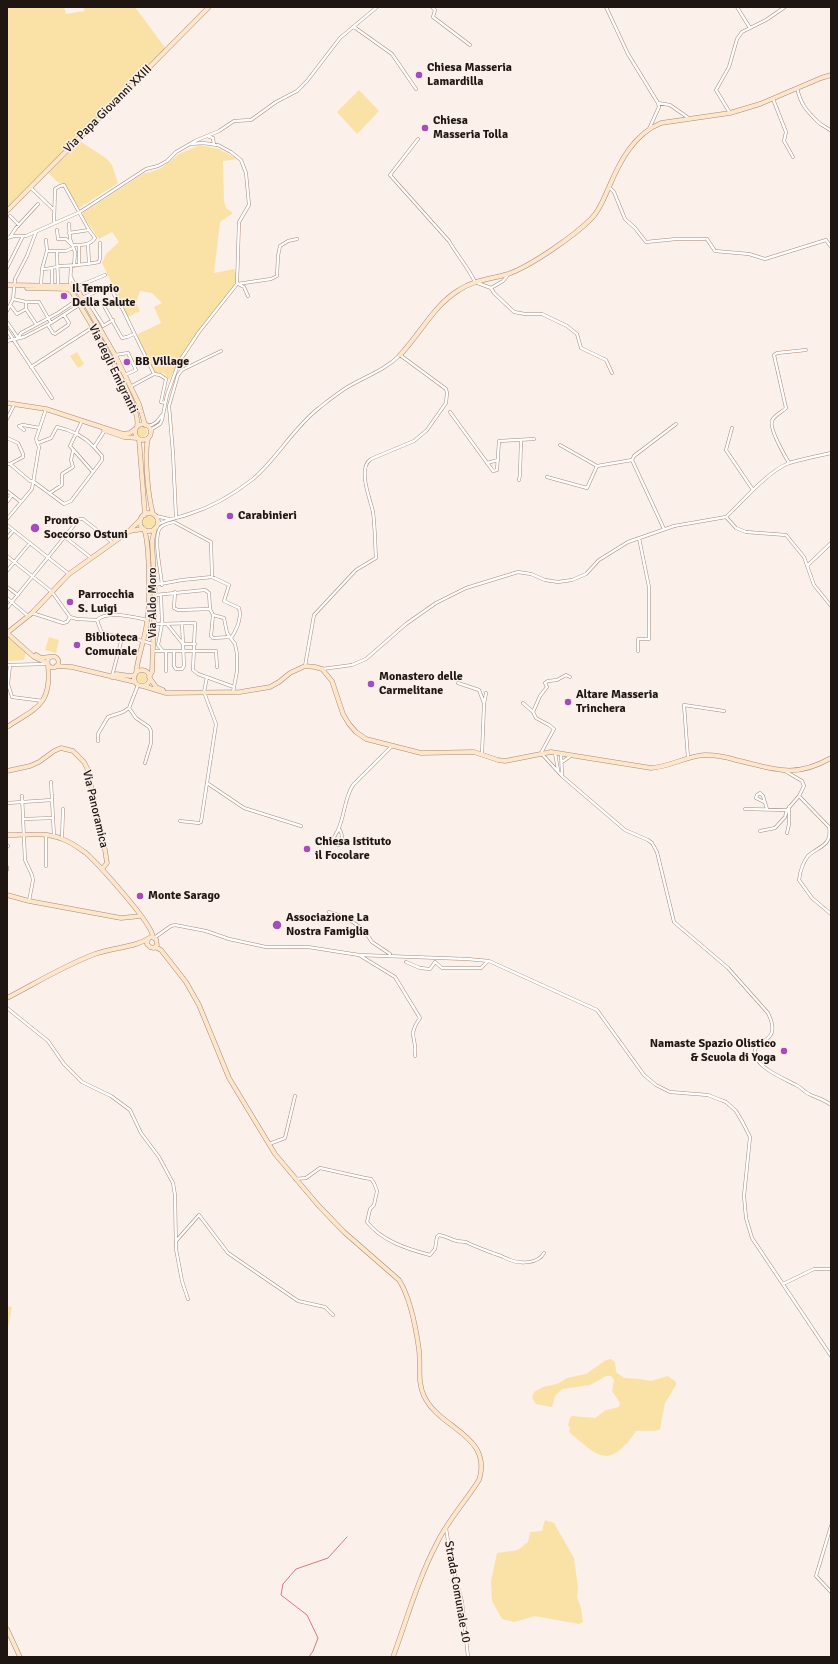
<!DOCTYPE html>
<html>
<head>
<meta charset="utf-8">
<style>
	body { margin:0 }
	#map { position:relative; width:838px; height:1664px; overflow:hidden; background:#fcf0ea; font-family:Signika,sans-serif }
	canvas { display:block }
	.frame { position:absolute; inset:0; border:8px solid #201611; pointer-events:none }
</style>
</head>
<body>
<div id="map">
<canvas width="838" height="1664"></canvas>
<div class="frame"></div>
</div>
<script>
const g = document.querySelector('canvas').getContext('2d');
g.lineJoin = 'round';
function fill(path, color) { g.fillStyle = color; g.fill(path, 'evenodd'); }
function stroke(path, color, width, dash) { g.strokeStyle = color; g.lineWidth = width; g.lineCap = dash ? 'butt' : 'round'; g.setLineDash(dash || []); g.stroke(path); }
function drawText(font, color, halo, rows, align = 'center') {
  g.font = font + ' Signika,sans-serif'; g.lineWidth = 3; g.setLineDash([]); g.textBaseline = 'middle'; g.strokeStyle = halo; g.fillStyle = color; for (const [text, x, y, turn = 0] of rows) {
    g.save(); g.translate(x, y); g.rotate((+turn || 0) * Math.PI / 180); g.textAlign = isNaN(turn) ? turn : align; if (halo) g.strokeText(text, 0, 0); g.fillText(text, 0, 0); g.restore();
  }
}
fill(new Path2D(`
	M7,7H64L66,14L85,11L83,7H135L166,49L7,208Z
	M359,90L379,111L357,134L337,112Z
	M80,141L107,159L112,165L118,183L79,208L64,184L59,183L48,173Z
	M200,145L219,149L238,159L223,161L224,202L226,208L233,213L220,222L214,273L234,269L236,273V283L189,344L169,380L164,373H155L138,337V334L161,323L154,307L162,303L152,293L140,291L136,303L140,311L128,317L102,263L106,254L119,242L112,232L99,239L82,215L84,212L143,174L160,169L179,154Z
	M77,352L84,364L78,368L70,356Z
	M137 432a5 5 0 1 1 10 0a5 5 0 1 1-10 0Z
	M143 522a6 6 0 1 1 12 0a6 6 0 1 1-12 0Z
	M49,637L59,640L56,653L45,650Z
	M7,638H9L26,652L24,660L7,661Z
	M137 678a5 5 0 1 1 10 0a5 5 0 1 1-10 0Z
	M7,1306L12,1307L7,1333Z
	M611,1359L615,1362L616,1372L624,1378L640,1379L651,1381L668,1376L676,1382V1385L665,1403L660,1429C652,1433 645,1429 636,1431C632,1436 629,1442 624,1446C603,1468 590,1448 571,1434L569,1432L570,1428L568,1425L570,1418L572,1416L595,1418L606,1410L619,1407L620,1403L612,1391L614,1380L611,1376H606L590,1385L562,1389L555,1396L552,1407L536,1404L532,1398L534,1392L543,1387L557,1384L567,1378L586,1374L606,1360Z
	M545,1520L554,1523L574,1558L578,1588L577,1597L581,1608L583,1622L579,1624L535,1616L514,1622L502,1619L492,1601L491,1581L497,1553C502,1552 515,1551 517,1550C521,1548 525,1544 528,1542L530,1532L542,1531Z`), '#fae1a5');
stroke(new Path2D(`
	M309,1657L313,1651L318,1638L307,1615L281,1595L283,1584L296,1569L328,1558L347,1537`), '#d97881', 1);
const street = new Path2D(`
	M432,7L435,10L433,17L470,45
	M606,7L628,54L658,103L659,107L649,129
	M737,7L750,28
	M354,27L392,54L416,89
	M797,88C801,105 806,110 818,122C822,126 827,127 831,131
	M773,99L786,132L784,141L793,157
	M658,103L670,105L690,119
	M730,113L716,90L729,67L737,39L742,32L766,20L785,7
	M207,136L213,138L214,145
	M418,139L390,175L449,241C457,255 468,267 475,282L491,288L494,293L514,312L525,314H542L567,326L577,334L581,348L606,360L612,373
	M609,187L614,192L625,219L635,228L646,242L676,239H707L715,251L749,254L765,259L826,240L831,247
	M31,188L53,209
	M10,216L19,225
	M54,223L55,189L60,186L64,185L89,230L69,233
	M69,224L70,239L75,252L74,266
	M57,230L58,239H66L72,245C80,245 90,246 95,238L89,230
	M10,237L16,228L38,204
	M7,238L14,236H26L80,212L146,169L158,166L167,161L176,152L195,141L219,131L234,121L251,120L276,102L297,91L307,81L340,38L377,7
	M88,244L89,264
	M79,245V265
	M47,251H66L73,248
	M57,251L58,285
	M7,268L23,236
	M42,269C51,269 54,267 61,266C74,265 86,265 99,262L100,258V243
	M71,277L75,285
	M237,284L271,279L277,276L278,256L280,246L288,241L297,239
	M238,284L244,287L248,296
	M41,285L42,269L47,251L46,240
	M52,285V269
	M70,286L71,266
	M76,287L105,275
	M491,288L503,281L508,275
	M86,296L91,306L102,303L104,306L122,338L127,337L134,334
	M82,298L105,288L112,291L122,308L154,374
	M13,299L26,302H39L51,323
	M26,302V309L36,324
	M11,306L17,314L26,309
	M91,306L103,325
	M7,311L13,299L15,279L27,256L36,232
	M7,322L18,338
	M48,325L53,333L55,334L68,325L69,323L64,315
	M103,326L113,320
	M7,330L52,398
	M18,338L21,333L58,313L77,300
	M7,341L24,337L51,323L79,305
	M115,355L128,353L136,370L125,375
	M31,367L93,327
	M154,374L160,375L166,379L161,402L165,403
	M130,387L154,374
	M450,412L493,471L497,470L499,441L534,439
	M7,419L14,405
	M147,426C155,425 158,421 162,415
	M732,428L726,450L753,490
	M24,430L19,426L23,425L40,428
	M150,436L152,429L160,424L162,420L167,395L179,362L199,332L237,284L239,222L249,205L246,173L241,160L231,152L218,145L203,143L190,144
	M7,438L18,443L23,454V457L10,464
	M38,443L51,438L57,427C71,430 84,436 94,447
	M560,445L597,466L632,460
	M487,463L498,460
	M789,463C785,456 769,429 772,421C773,416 782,412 786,408L774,355L777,353L806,350
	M7,464H10L30,481L34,482L64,504L71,501L93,472L70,446L82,421
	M93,472L102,460V456L94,447L105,430
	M547,477L587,488L597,466
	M519,480L520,475L521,440
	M7,491L21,502
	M50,493L62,485V474L73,467L71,460L73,451
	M7,502L12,495
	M156,516L169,519
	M176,517L173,453L169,406L178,375L182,370L221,351
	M726,517C743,501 767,472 789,463C802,459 817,456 831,453
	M7,519L32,489L39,447L36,439L46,409
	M7,525L69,574
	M157,525C168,519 178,518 189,514C212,507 234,494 253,479C277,459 293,428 319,408C329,400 340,391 351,385C369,375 386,369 400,355L446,389L447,393L446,403L427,430L414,441L371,459C357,468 370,498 373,512C375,526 375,544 376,558L356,570L314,615L305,666
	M664,529L632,460L634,456L676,424
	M65,537L90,557
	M7,538L13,531
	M7,556L52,592L70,617
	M807,566L831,543
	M7,571L30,543
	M155,585L182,580L212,577L229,585L224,601L239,608C242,619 237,629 231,638
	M162,585C161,572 153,538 160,528C163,524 169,523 174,522L211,542L212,577
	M7,587L18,595
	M175,592L174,608L178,610L210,609
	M155,595L205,590L209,593L210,609L213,615
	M161,595L162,624L158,645L163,651
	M7,598L28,616
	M7,608L79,519H83L112,542
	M32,613L63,623L67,622L70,617
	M213,615L224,618L227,633L235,644L237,654V671L233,692
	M213,615L211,636L213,638L230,637
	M70,617L77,619L97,620C107,610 135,617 147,620
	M97,620L101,631L104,633L122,638H131L153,644
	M155,624L195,623L193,670L198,674L234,687
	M167,624L183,644H195
	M153,651H216L217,667
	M166,651V671
	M174,651V666L176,669H182L184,666L182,623
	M638,651V639H649V587L639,538
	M7,665L46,664
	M322,669L352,665L366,659L406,624L436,603L466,588L518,572L531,574L545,580L558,582L572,580L586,574L599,560L628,542L674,526L726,517L736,528L746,532L786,535L804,557L814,585L831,606
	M112,676L122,638
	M458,683L479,690L484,703
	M8,684L12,697L43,701
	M8,684L10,665
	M523,703L533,712L536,718L549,725L554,729L541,753L562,776L625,830L648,840L652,843L657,852L674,922L728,968L768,1013C784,1045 752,1038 755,1054C757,1068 785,1079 796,1085C801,1087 804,1092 809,1094C816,1098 824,1099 831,1105
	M129,708L136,718L149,727L151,731V743L145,763
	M129,708L138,685
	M533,712L540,696L547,687L545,683L548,681L557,680L566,675L570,677
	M98,741V734L108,717L123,712L129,708
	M555,753L558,770
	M561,753L562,775
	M482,754L484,704L486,693
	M688,758L684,705L724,711
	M562,762L572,755
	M785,771L802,781L804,786L799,796L829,827C833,846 817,847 808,856C803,862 800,873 799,880L812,898L831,914
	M51,782L54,836
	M207,783L244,808L301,826
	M22,796L25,860L32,875L33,880L29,901
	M764,802L756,798L757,795L760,793L763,796L767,809
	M7,803L52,800
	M745,809L787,810
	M23,819L53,818
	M180,821L199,823L201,822L216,724L204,692L207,677
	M338,830H340C343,836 343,840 339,845L336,844C335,842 334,842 334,839C334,835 337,833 338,830C345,815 344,799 353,785L393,745
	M760,831L775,828L785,817L787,810L799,796
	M787,833L789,824V807
	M62,839L63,809
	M7,847L8,846
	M46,866V836
	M7,867V870
	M329,912L347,918L364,930L372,942L390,954
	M154,938L171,926L175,925L206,931L229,939L266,947H308L359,955L467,959L489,961L597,1010L644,1075L656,1085L670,1092L708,1095L718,1099L726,1102L736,1111L743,1123L750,1137L744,1196L746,1218L752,1238L831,1356
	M359,955L395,977L420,1018C406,1038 418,1037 415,1056
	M406,962L420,968L430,969L435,962L442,968H481L488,961
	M7,1008L48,1041L64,1064L82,1082L111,1096L130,1110L141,1133L159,1157L173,1183L175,1195L176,1249L182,1281L188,1299
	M269,1144L285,1138L295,1096
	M295,1179L306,1178L320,1168L365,1178L371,1179L374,1183L377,1191L374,1205L370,1209L367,1222C382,1241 407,1249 430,1255L435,1249L437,1237L439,1235C446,1236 451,1240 457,1241C460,1242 463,1241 466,1242C476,1247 485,1250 495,1254C500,1255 505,1258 510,1260C520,1264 538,1264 544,1253
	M176,1241L199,1215L228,1253L298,1301L325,1307L333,1315
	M783,1284L814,1269H831
	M831,1526L816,1576L831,1592
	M446,1528L451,1560L462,1602L468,1657`);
const secondary = new Path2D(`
	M7,211L209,7
	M69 288a4 4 0 1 1 8 0a4 4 0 1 1-8 0Z
	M7,285L70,286
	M27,288L69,289
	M77,289L115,355L139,404L145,425
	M72,292C85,315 143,405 137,427
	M400,355C421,333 433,306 459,290C474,280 491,279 508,274C531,266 574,236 591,219C600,210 604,198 609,187C620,161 634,134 661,123L730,113L760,104L821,78L831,75
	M7,403L46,409L123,434L130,433L135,429
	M135 432a8 8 0 1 1 16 0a8 8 0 1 1-16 0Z
	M104,430L124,437L137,438
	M148,438C144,456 148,496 153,514
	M139,439L145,515
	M140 522a9 9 0 1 1 18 0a9 9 0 1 1-18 0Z
	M155,528L152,541L155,595L152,672L149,677L156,687L163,690
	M130,531L143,529
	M7,633L32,613L69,574L128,532L141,519
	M7,633L34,657L47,663
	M36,655L41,658L49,657
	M47.5 662a5.5 5.5 0 1 1 11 0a5.5 5.5 0 1 1-11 0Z
	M56,666L72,667L135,682
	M134 678a8 8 0 1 1 16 0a8 8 0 1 1-16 0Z
	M136,673C138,656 145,639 147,622C150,605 150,544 144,529
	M112,677L116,674L130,676L135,675
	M143,686L166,693L240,692L270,687L279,682L290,673L305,666L315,667L322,669L332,681L343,714L349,724L356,732L366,739L421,753L474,752L498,760L505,761L551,752L651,768C670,767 686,756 705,755C716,755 726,757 736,760C774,769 794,779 831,758
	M7,727C36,708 52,705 48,665
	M7,771L30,766L39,762L54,751L61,748L73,751L84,762L87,768L105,850L107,863L102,869
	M7,835C25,835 45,832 62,839C71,842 79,848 86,853C99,865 152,923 153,937
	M7,895L29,901L121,918L141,916
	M155,947L161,950L186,982L199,1005L229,1078L275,1154L318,1205L344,1232L399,1280C411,1299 416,1328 419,1350C421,1366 417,1381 424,1396C439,1429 493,1435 479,1480C466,1501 448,1520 437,1543C418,1579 407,1619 393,1657
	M7,998C36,983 65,965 95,954C114,947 135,948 151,937L156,939L157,945L154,948L150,947L147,944L148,940
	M7,1629L20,1657`);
stroke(street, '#a48a7b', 3.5);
stroke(secondary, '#a48a7b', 5);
stroke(street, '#fff', 2.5);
stroke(secondary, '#fde6ca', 4);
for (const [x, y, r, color] of [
	[419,75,4,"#a44cb9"],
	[425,128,4,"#a44cb9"],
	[64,296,4,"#a44cb9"],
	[127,362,4,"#a44cb9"],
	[230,516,4,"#a44cb9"],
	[35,528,5,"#a44cb9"],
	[70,602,4,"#a44cb9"],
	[77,645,4,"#a44cb9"],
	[371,684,4,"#a44cb9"],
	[568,702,4,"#a44cb9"],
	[307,849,4,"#a44cb9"],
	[140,896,4,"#a44cb9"],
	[277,925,5,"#a44cb9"],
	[784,1051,4,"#a44cb9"]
]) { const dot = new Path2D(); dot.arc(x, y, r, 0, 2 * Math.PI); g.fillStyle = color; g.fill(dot); stroke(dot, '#fcf0ea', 1.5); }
drawText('bold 12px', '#201611', '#fcf0ea', [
	["Chiesa Masseria",427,68],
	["Lamardilla",427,82],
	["Chiesa",433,121],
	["Masseria Tolla",433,135],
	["Il Tempio",72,289],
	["Della Salute",72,303],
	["BB Village",135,362],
	["Carabinieri",238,516],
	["Pronto",44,521],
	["Soccorso Ostuni",44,535],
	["Parrocchia",78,595],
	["S. Luigi",78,609],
	["Biblioteca",85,638],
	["Comunale",85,652],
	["Monastero delle",379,677],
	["Carmelitane",379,691],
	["Altare Masseria",576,695],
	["Trinchera",576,709],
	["Chiesa Istituto",315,842],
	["il Focolare",315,856],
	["Monte Sarago",148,896],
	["Associazione La",286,918],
	["Nostra Famiglia",286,932],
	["Namaste Spazio Olistico",776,1044,"right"],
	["& Scuola di Yoga",776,1058,"right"]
], 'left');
drawText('12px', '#201611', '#fcf0ea', [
	["Via Papa Giovanni XXIII",108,109,-45],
	["Via degli Emigranti",113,369,64],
	["Via Aldo Moro",153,603,-90],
	["Via Panoramica",95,809,77],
	["Strada Comunale 10",457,1592,80]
]);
</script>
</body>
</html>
